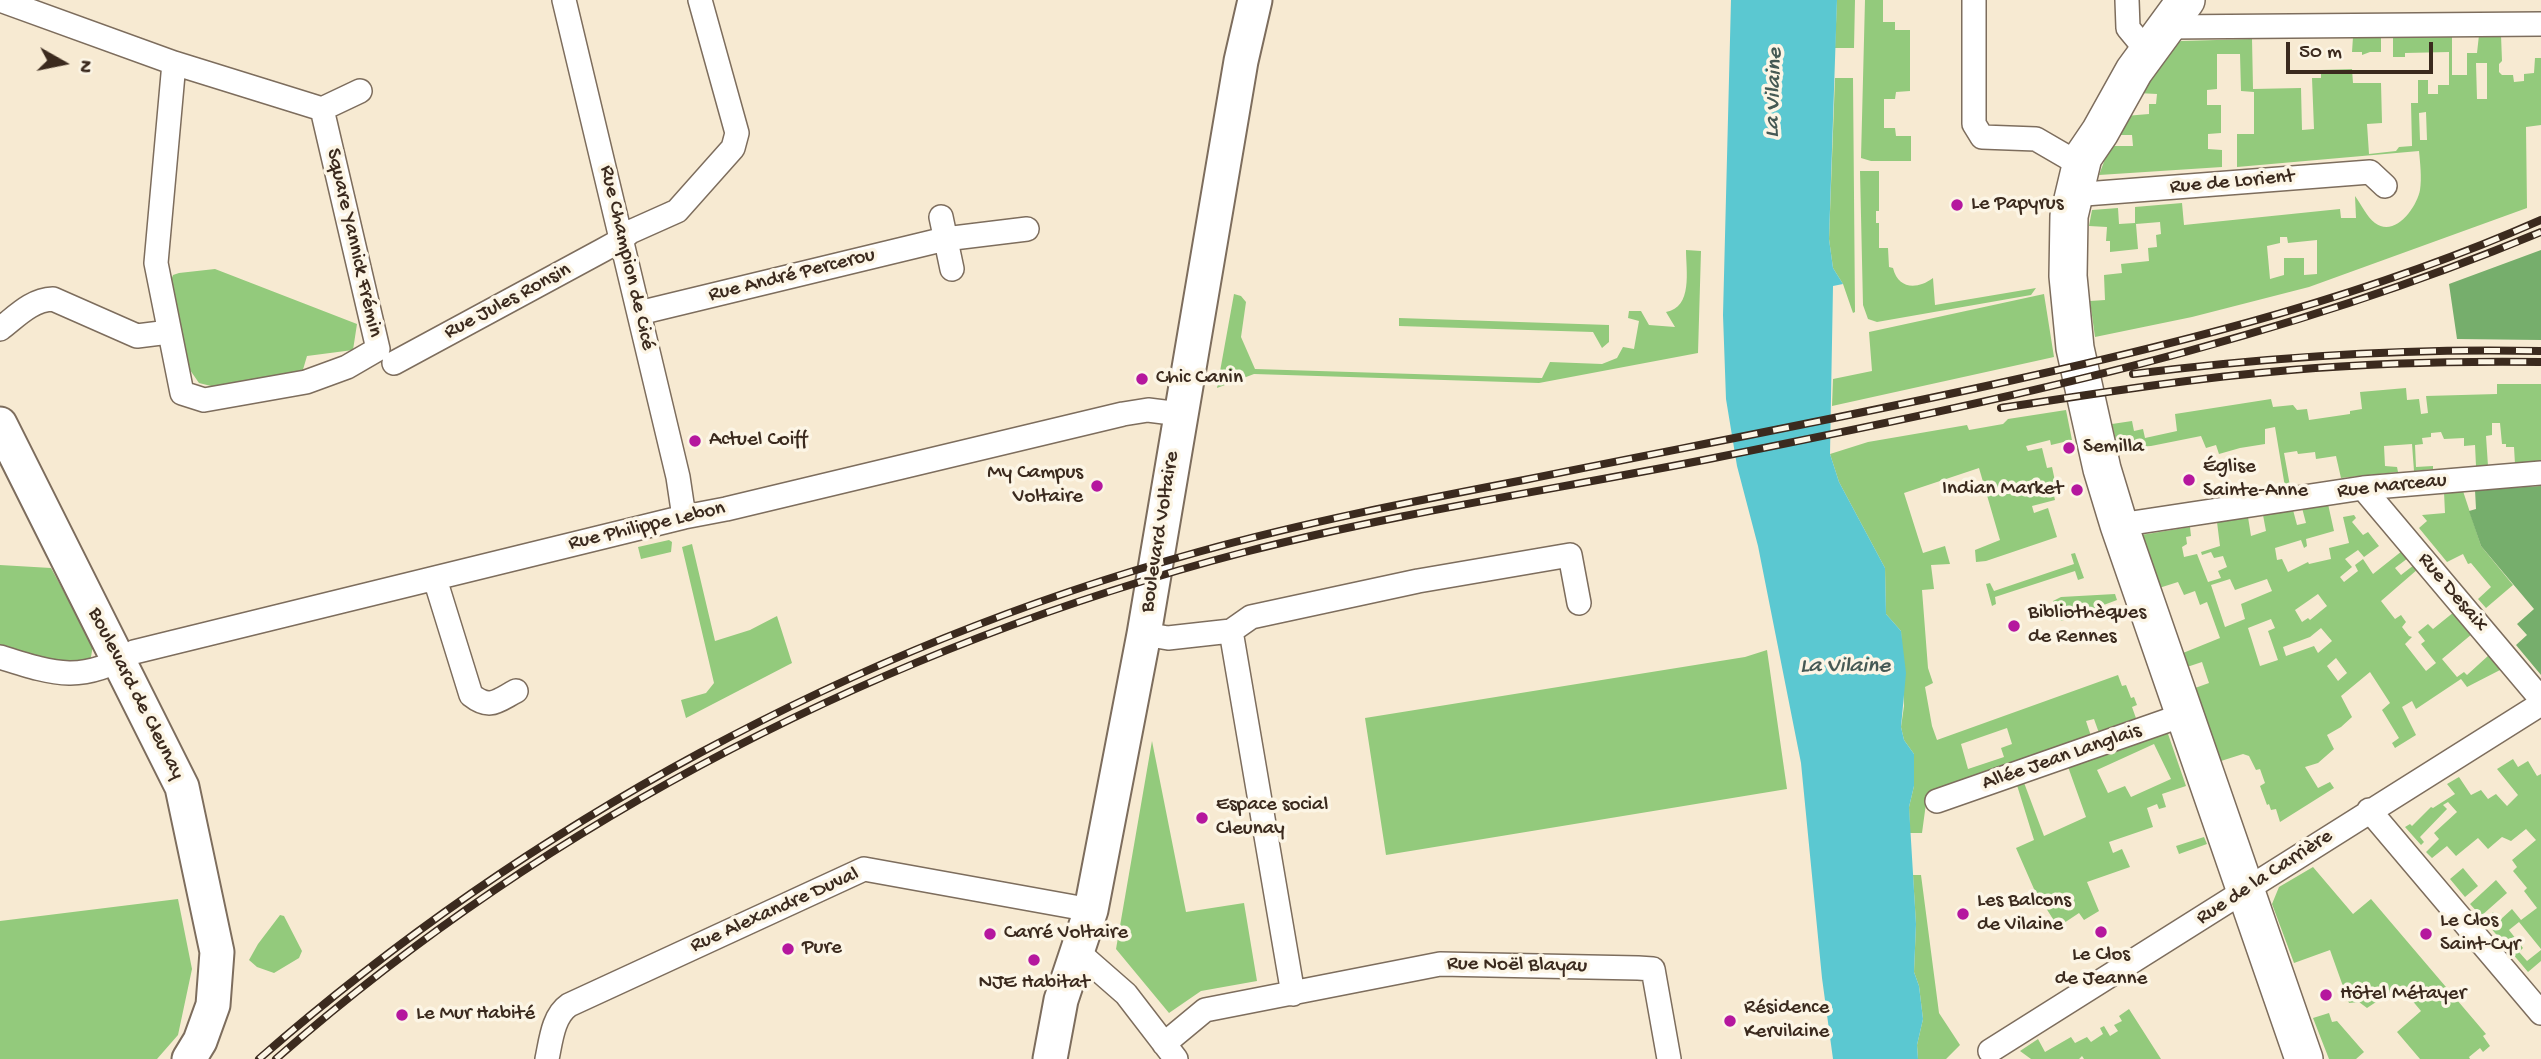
<!DOCTYPE html>
<html>
<head>
<meta charset="utf-8">
<style>
	body { margin:0 }
	#map { position:relative; width:2541px; height:1059px; overflow:hidden; background:#f7ead2; font-family:"Gochi Hand",sans-serif }
	canvas { display:block }
	.north { position:absolute; left:28px; top:28px; width:70px; height:70px; -webkit-text-stroke:5px #fcf5e5; paint-order:stroke; rotate:99deg; font-size:19px; font-weight:700; line-height:28px; text-align:center; color:#3b2a1e }
	.north::after { content:''; display:block; margin:auto; width:24px; height:32px; background:#3b2a1e; clip-path:polygon(50% 0,100% 100%,50% 72%,0 100%) }
	.scale { position:absolute; left:2286px; top:42px; width:147px; height:32px; box-sizing:border-box; border:4px solid #3b2a1e; border-top:0; padding-left:9px; font-size:21px; line-height:24px; white-space:nowrap; color:#3b2a1e; -webkit-text-stroke:5px #fcf5e5; paint-order:stroke }
</style>
</head>
<body>
<div id="map">
<canvas width="2541" height="1059"></canvas>
<div class="north">N</div>
<div class="scale">50 m</div>
</div>
<script>
const g = document.querySelector('canvas').getContext('2d');
g.lineJoin = 'round';
function fill(path, color) { g.fillStyle = color; g.fill(path, 'evenodd'); }
function stroke(path, color, width, dash) { g.strokeStyle = color; g.lineWidth = width; g.lineCap = dash ? 'butt' : 'round'; g.setLineDash(dash || []); g.stroke(path); }
function drawText(font, color, halo, rows, align = 'center') {
  g.font = font + ' "Gochi Hand",sans-serif'; g.lineWidth = 7; g.setLineDash([]); g.textBaseline = 'middle'; g.strokeStyle = halo; g.fillStyle = color; for (const [text, x, y, turn = 0] of rows) {
    g.save(); g.translate(x, y); g.rotate((+turn || 0) * Math.PI / 180); g.textAlign = isNaN(turn) ? turn : align; if (halo) g.strokeText(text, 0, 0); g.fillText(text, 0, 0); g.restore();
  }
}
fill(new Path2D(`
	M1837,0H1855L1854,48H1835Z
	M1865,0H1883V22H1895V30H1910V91L1896,92L1895,99H1884V128H1895L1896,136H1911V161H1871L1861,158Z
	M2479,35H2501L2502,61L2499,64V72L2502,75H2513L2514,82L2524,81V74L2534,73L2535,58H2541V125L2526,127L2527,208L2309,287L2192,317L2095,337L2090,301L2105,300L2104,275L2122,273L2121,264L2149,261L2148,248L2157,247L2156,235L2161,234L2160,222L2136,224L2138,249L2110,252V241H2106L2107,227L2089,226L2092,210L2118,208L2119,224L2135,223V207L2182,203L2184,225L2340,209L2341,218H2356L2355,196C2361,204 2367,217 2375,223C2395,238 2417,207 2420,190C2422,178 2420,162 2419,151L2237,167V134H2254V92L2241,91L2240,54H2217V89L2207,90V105H2221V133L2208,134V149L2222,150V167L2099,175L2110,146H2133L2132,135H2114L2125,116L2149,114V104H2156L2157,94L2137,93L2170,47L2181,41L2252,39L2253,89L2301,88L2302,130L2314,129L2312,78H2321V70L2352,69L2353,83H2381L2382,123L2367,124L2369,154L2396,151L2399,147L2412,146L2411,103H2418V80H2428V94H2438V85H2449V52L2405,53V57H2393V36H2452V75H2467V53H2477ZM2476,63H2487V99H2477ZM2426,112L2427,140H2420L2419,113ZM2280,237H2287L2288,243L2317,240V274L2304,275V258H2284V275L2270,279L2267,246L2280,243Z
	M2353,37H2381V52H2370L2362,55V52H2352Z
	M1835,78H1853L1855,312L1853,313L1843,284L1833,268L1829,239Z
	M1860,171H1879V211H1876V223H1879V248H1888L1889,267L1893,268C1898,289 1917,290 1933,278L1935,305L2036,288L2031,295L1877,322L1868,319L1863,305Z
	M1686,250L1701,251L1698,353L1539,383L1254,374L1217,388L1234,294L1241,296L1246,302L1241,337L1255,369L1542,378L1550,362L1602,364L1617,358L1623,347L1634,349L1639,321L1628,318L1629,311H1641L1649,325L1675,327L1666,312C1693,307 1686,271 1686,250Z
	M215,269L357,324L353,350L307,356L302,373L223,389L199,383L190,370L171,280L173,275L179,273Z
	M2044,294L2054,357L1832,406L1833,379L1872,371L1869,332Z
	M1399,318L1609,325V342L1602,348L1593,332L1399,326Z
	M2497,384H2541V462L2515,464L2514,447H2506V444H2502L2500,423H2492V435L2486,436L2488,466H2476L2475,445L2464,446V438L2444,439L2441,432L2431,433V437L2422,438L2423,444L2415,445L2416,467L2433,466V469L2414,471L2412,444L2384,446L2385,466L2397,467L2398,472L2341,478L2336,456L2316,459L2315,452L2298,454L2297,451L2284,453L2290,486L2285,487L2275,427L2265,429V444L2240,448L2219,454L2216,445L2206,448L2201,436L2151,446L2118,448L2112,424L2132,421L2134,431L2143,429L2145,438L2177,431L2175,414L2271,399L2273,407L2293,405L2297,410L2307,409L2309,420L2350,414V411L2362,409L2360,392L2406,388L2407,400L2419,399L2421,414L2428,413L2426,396L2497,394Z
	M2066,410L2072,440L2051,445L2050,440L2026,446L2028,451L2042,448L2047,468L2052,467L2055,481L2051,483L2055,500L2032,506L2034,513L2048,508L2057,537L1986,561L1976,562L1975,550L2000,540L1979,468L1904,493L1923,553L1945,546L1950,564L1931,565L1934,589L1922,590L1928,668L1933,683L1925,687L1932,726L1937,740L2118,675L2122,686L2126,685L2131,698L2134,697L2137,705L2132,707L2137,721L2099,733L2094,719L2086,721L2091,736L1927,796L1922,833H1910L1909,807L1914,786V754L1904,740L1901,727L1904,706L1901,631L1886,614L1885,568L1839,482L1830,454L1868,442L1967,425L1969,430L2003,424L2008,419ZM2007,728L2012,744L2001,748L2004,757L1968,769L1961,744Z
	M2463,491L2481,546L2513,585L2486,608L2478,599L2491,587L2471,563L2468,564L2463,554L2447,562L2419,528L2427,521L2422,515L2445,513L2444,492Z
	M2328,504L2334,531L2306,539L2307,546L2304,548L2301,540L2275,548L2277,560L2282,559L2288,572L2308,562L2309,564L2331,559L2329,548L2349,543L2343,517L2354,515L2356,518L2352,522L2363,535L2368,532L2379,546L2364,557L2358,550L2345,559L2352,567L2340,577L2344,582L2358,571L2355,565L2363,559L2373,574L2402,551L2408,558L2395,568L2401,575L2414,565L2418,569L2381,601L2395,619L2401,615L2406,622L2402,627L2409,636L2412,637L2405,644L2426,671L2436,663L2421,644L2425,641L2418,632L2428,624L2433,629L2454,612L2472,634L2442,659L2457,677L2464,672L2467,675L2489,655L2502,669L2467,687L2461,679L2416,709L2412,701L2402,707L2416,735L2395,748L2392,743L2399,738L2382,710L2390,703L2370,672L2341,696L2352,717L2341,727L2327,735L2334,749L2318,763L2305,767L2318,788L2330,782L2334,788L2280,822L2276,809L2271,810L2269,804L2267,805L2260,786L2265,783L2260,769L2256,770L2249,756L2243,754L2221,761L2195,688L2209,683L2202,662L2187,667L2183,653L2220,638L2207,602L2200,605L2195,591L2184,595L2178,582L2159,588L2141,535L2190,527L2191,536L2186,537L2187,544L2182,547L2184,557L2197,554L2208,582L2221,578L2218,571L2227,567L2223,556L2214,558L2211,552L2202,555L2201,552L2220,546L2217,522L2248,517L2251,536L2266,531L2263,515L2293,510L2297,525L2306,523L2302,508ZM2230,579L2235,590L2267,579L2272,591L2241,604L2245,619L2225,627L2211,585ZM2318,594L2327,606L2310,620L2308,618L2302,622L2295,610ZM2271,619L2275,628L2268,631L2278,660L2260,666L2248,628ZM2321,628L2332,641L2318,653L2314,646L2286,656L2283,647L2310,637ZM2336,658L2347,673L2338,681L2327,666Z
	M669,540L672,542L671,552L641,559L638,547Z
	M692,544L715,641L750,630L777,616L792,663L686,718L681,700L706,693L714,683L682,547Z
	M2075,553L2084,578L2078,580L2075,571L1995,597L1996,604L1992,606L1986,584L1990,583L1994,591L2074,564L2071,554Z
	M0,565L51,568L93,645L91,657L87,662L57,661L0,645Z
	M2115,594L2117,600L2061,621L2053,601L2061,597Z
	M1767,650L1787,789L1386,855L1365,718L1745,657Z
	M2167,731L2186,786L2162,794L2166,807L2159,809L2157,804L2147,808L2153,827L2109,842L2113,853L2122,849L2130,867L2087,882L2099,911L2084,920L2079,913L2058,927L2034,889L2016,848L2034,840L2016,782L2023,780L2044,836L2086,817L2067,764ZM2154,744L2171,779L2131,797L2125,786L2108,793L2097,770Z
	M1152,741L1186,912L1244,903L1257,981L1201,991L1169,1013L1116,949Z
	M2513,759L2518,767L2528,761L2537,776L2541,774V949L2519,922L2509,930L2523,948L2519,952L2527,961L2541,950V961L2528,972L2484,920L2493,912L2500,920L2512,909L2521,920L2537,908L2524,891L2527,888L2513,871L2517,867L2512,860L2536,840L2526,829L2511,841L2502,837L2488,849L2478,838L2456,856L2447,846L2432,858L2426,852L2439,839L2434,833L2457,812L2448,802L2443,805L2447,809L2420,837L2424,842L2421,845L2405,827L2410,824L2412,826L2431,807L2433,808L2455,794L2447,784L2459,777L2471,795L2481,790L2488,799L2496,794L2507,806L2518,795L2497,769Z
	M2204,837L2207,844L2179,854L2176,846Z
	M2313,867L2353,914L2371,899L2486,1034L2483,1036L2490,1046L2483,1052L2480,1048L2469,1057L2470,1059H2420L2397,1032L2421,1011L2400,986L2367,1008L2359,1002L2349,1003L2330,950L2294,963L2272,904L2279,887Z
	M2463,868L2478,886L2465,897L2450,879Z
	M1913,875H1921L1939,1013L1960,1045L1946,1059H1918L1917,1045L1923,1019L1919,986L1914,972L1916,924Z
	M2496,880L2507,893L2481,916L2470,904Z
	M178,899L192,969L178,1035L157,1059H0V921Z
	M280,915L284,916L302,951L299,958L274,973L257,967L249,960L258,944Z
	M2129,1009L2161,1059H2084L2082,1056L2079,1059H2031L2020,1051L2038,1039L2045,1052L2071,1037L2075,1043L2087,1037L2091,1042L2103,1034L2100,1028L2104,1026L2110,1036L2118,1031L2114,1025L2122,1021L2119,1016Z
	M2329,1013L2332,1022L2337,1021L2364,1052L2356,1059H2329L2313,1018Z`), '#93ca7c');
fill(new Path2D(`
	M2541,250V340L2457,339L2449,284Z
	M2541,486V675L2516,645L2527,635L2517,624L2534,609L2481,546L2469,511L2476,509L2475,490Z`), '#76ae6c');
fill(new Path2D(`
	M1731,0H1837L1829,239L1833,268L1843,284L1833,286L1830,454L1839,482L1885,568L1886,614L1901,631L1906,673L1901,727L1904,740L1914,754V786L1909,807L1916,924L1914,972L1919,986L1923,1019L1917,1045L1918,1059H1833L1822,978L1801,763L1758,546L1737,466L1726,399L1723,315Z`), '#5bc8d1');
const minor = new Path2D(`
	M0,0L174,63
	M564,0L678,477L684,517
	M1974,0V124L1982,137L2036,139L2067,157H2083
	M2127,0L2128,28L2147,51
	M2167,27L2541,24
	M174,63L322,109L378,349L347,367L306,382L204,400L182,393L156,263Z
	M322,109L360,91
	M2072,195L2370,172L2385,186
	M941,217L952,269
	M639,313L945,239L1027,229
	M0,329C17,316 31,300 53,299L137,336L169,332
	M394,363L603,250L621,240L630,232L677,211L733,148L737,133L700,0
	M2363,488L2541,699
	M2119,525L2363,488L2541,473
	M435,579L471,695C490,710 497,701 516,691
	M1231,631L1293,994
	M1144,634L1168,638L1231,631L1251,617L1418,581L1570,555L1579,603
	M0,657C54,674 82,684 134,652L684,517L726,509L1123,414L1148,410L1180,414
	M1937,801L2186,714
	M2369,810L2541,1013
	M1078,952L1126,994L1176,1059
	M1164,1044L1205,1010L1440,964L1638,968L1653,969L1669,1059
	M1990,1051L2541,704
	M547,1059C551,1040 553,1016 569,1005L864,869L1091,910`);
const secondary = new Path2D(`
	M0,424L182,787L217,952L213,1005L200,1041L189,1059
	M1050,1059L1061,1000L1091,910L1144,634L1241,61L1255,0`);
const primary = new Path2D(`
	M2186,0L2134,71L2100,132L2083,157L2069,216L2068,276L2075,348L2102,469L2119,525L2304,1059`);
stroke(minor, '#7d6d5d', 26);
stroke(secondary, '#7d6d5d', 37);
stroke(primary, '#7d6d5d', 40);
stroke(minor, '#fff', 23);
stroke(secondary, '#fff', 33);
stroke(primary, '#fff', 37);
const rail = new Path2D(`
	M2133,374C2269,357 2404,348 2541,351
	M2001,408C2098,393 2194,378 2291,370C2374,363 2458,361 2541,362
	M259,1059C530,822 852,648 1198,552C1306,522 1415,501 1524,480C1686,447 1848,417 2009,381C2190,341 2371,295 2541,220
	M276,1059C553,816 889,645 1245,552C1400,512 1558,489 1714,458C1998,401 2273,344 2541,232`);
stroke(rail, '#3b2a1e', 8);
stroke(rail, '#fcf5e5', 5, [16]);
for (const [x, y, r, color] of [
	[1957,205,7,"#b5179e"],
	[1142,379,7,"#b5179e"],
	[695,441,7,"#b5179e"],
	[2069,448,7,"#b5179e"],
	[2189,480,7,"#b5179e"],
	[1097,486,7,"#b5179e"],
	[2077,490,7,"#b5179e"],
	[2014,626,7,"#b5179e"],
	[1202,818,7,"#b5179e"],
	[1963,914,7,"#b5179e"],
	[2101,932,7,"#b5179e"],
	[990,934,7,"#b5179e"],
	[2426,934,7,"#b5179e"],
	[788,949,7,"#b5179e"],
	[1034,960,7,"#b5179e"],
	[2326,995,7,"#b5179e"],
	[402,1015,7,"#b5179e"],
	[1730,1021,7,"#b5179e"]
]) { const dot = new Path2D(); dot.arc(x, y, r, 0, 2 * Math.PI); g.fillStyle = color; g.fill(dot); stroke(dot, '#fcf5e5', 2.5); }
drawText('21px', '#3b2a1e', '#fcf5e5', [
	["Rue de Lorient",2232,183,-5],
	["Square Yannick Frémin",353,243,77],
	["Rue Champion de Cicé",626,258,77],
	["Rue André Percerou",792,276,-14],
	["Rue Jules Ronsin",508,302,-28],
	["Rue Marceau",2392,487,-6],
	["Rue Philippe Lebon",647,527,-13],
	["Boulevard Voltaire",1161,532,-81],
	["Rue Desaix",2452,593,50],
	["Boulevard de Cleunay",135,694,63],
	["Allée Jean Langlais",2062,758,-19],
	["Rue de la Carrière",2265,878,-33],
	["Rue Alexandre Duval",775,911,-24],
	["Rue Noël Blayau",1517,966,1]
]);
drawText('21px', '#3b2a1e', '#fcf5e5', [
	["Le Papyrus",1971,205],
	["Chic Canin",1156,379],
	["Actuel Coiff",709,441],
	["Semilla",2083,448],
	["Église",2203,468],
	["Sainte-Anne",2203,492],
	["My Campus",1083,474,"right"],
	["Voltaire",1083,498,"right"],
	["Indian Market",2063,490,"right"],
	["Bibliothèques",2028,614],
	["de Rennes",2028,638],
	["Espace social",1216,806],
	["Cleunay",1216,830],
	["Les Balcons",1977,902],
	["de Vilaine",1977,926],
	["Le Clos",2440,922],
	["Saint-Cyr",2440,946],
	["Carré Voltaire",1004,934],
	["Pure",802,949],
	["Le Clos",2101,956,"center"],
	["de Jeanne",2101,980,"center"],
	["NJE Habitat",1034,984,"center"],
	["Hôtel Métayer",2340,995],
	["Résidence",1744,1009],
	["Kervilaine",1744,1033],
	["Le Mur Habité",416,1015]
], 'left');
drawText('italic 23px', '#455954', '#fcf5e5', [
	["La Vilaine",1775,93,-88],
	["La Vilaine",1845,667]
]);
</script>
</body>
</html>
